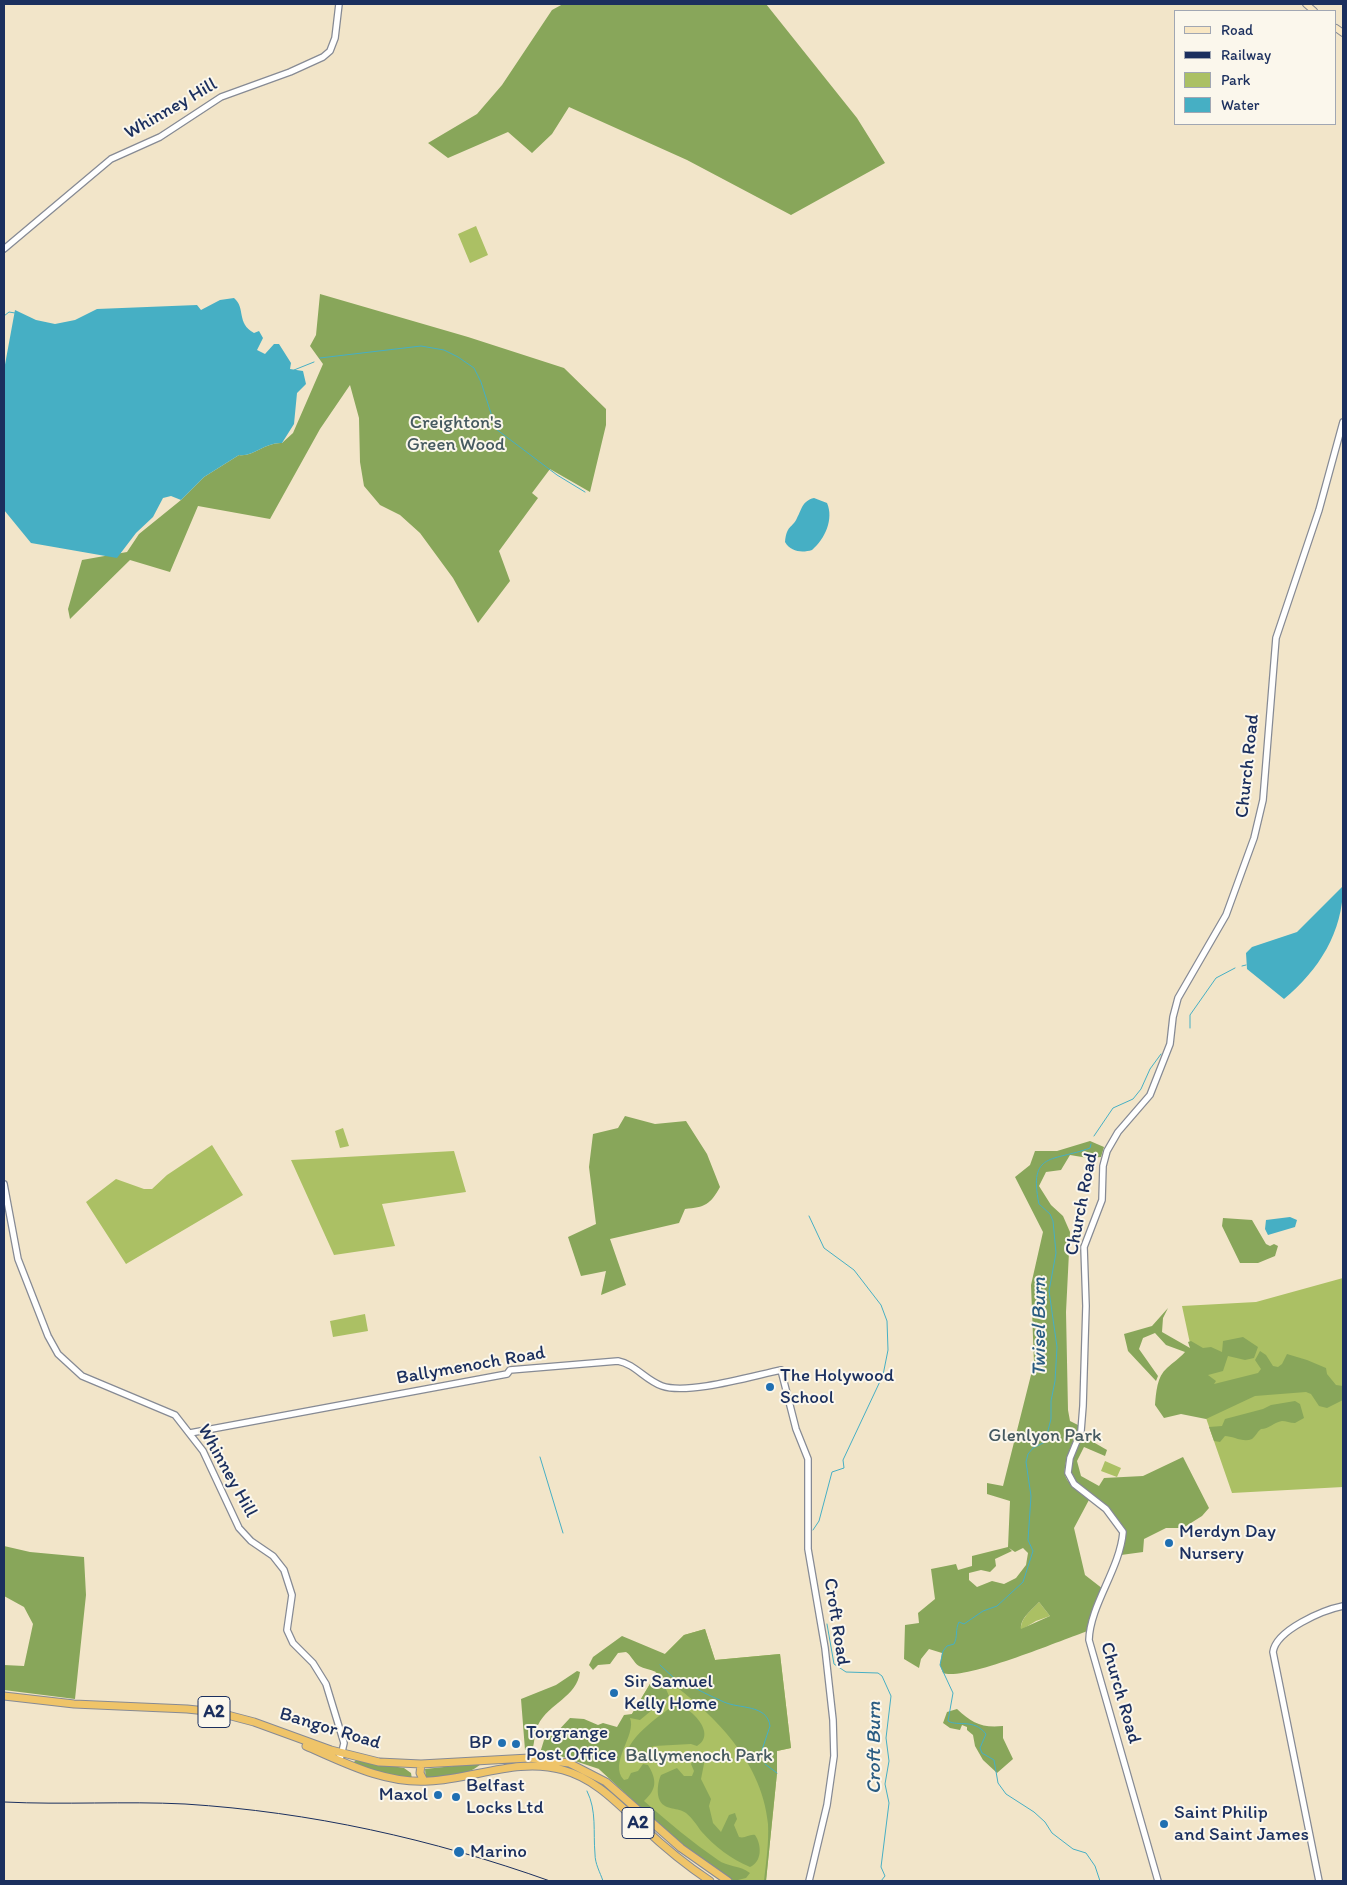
<!DOCTYPE html>
<html>
<head>
<meta charset="utf-8">
<style>
	body { margin:0 }
	#map { position:relative; width:1347px; height:1885px; overflow:hidden; background:#f2e5c9; font-family:Itim,sans-serif }
	canvas { display:block }
	.frame { position:absolute; inset:0; border:5px solid #1b2f5e; pointer-events:none }
	.legend { position:absolute; left:1174px; top:10px; width:162px; height:115px; box-sizing:border-box; background:#fbf7ec; border:1px solid #a1a7b3; margin:0; padding:6px 9px; list-style:none; font-size:15px; color:#1b2f5e }
	.legend li { display:flex; align-items:center; gap:10px; height:25px }
	.legend b { width:25px; border:1px solid #a1a7b3 }
</style>
</head>
<body>
<div id="map">
<canvas width="1347" height="1885"></canvas>
<div class="frame"></div>
<ul class="legend">
<li><b style="height:6px;background:#f9e7c3"></b>Road</li>
<li><b style="height:6px;background:#1b2f5e"></b>Railway</li>
<li><b style="height:14px;background:#abc064"></b>Park</li>
<li><b style="height:14px;background:#46afc4"></b>Water</li>
</ul>
</div>
<script>
const g = document.querySelector('canvas').getContext('2d');
g.lineJoin = 'round';
function fill(path, color) { g.fillStyle = color; g.fill(path, 'evenodd'); }
function stroke(path, color, width, dash) { g.strokeStyle = color; g.lineWidth = width; g.lineCap = dash ? 'butt' : 'round'; g.setLineDash(dash || []); g.stroke(path); }
function drawText(font, color, halo, rows, align = 'center') {
  g.font = font + ' Itim,sans-serif'; g.lineWidth = 4; g.setLineDash([]); g.textBaseline = 'middle'; g.strokeStyle = halo; g.fillStyle = color; for (const [text, x, y, turn = 0] of rows) {
    g.save(); g.translate(x, y); g.rotate((+turn || 0) * Math.PI / 180); g.textAlign = isNaN(turn) ? turn : align; if (halo) g.strokeText(text, 0, 0); g.fillText(text, 0, 0); g.restore();
  }
}
fill(new Path2D(`
	M476,226L488,255L470,263L458,234Z
	M343,1128L349,1146L340,1148L335,1131Z
	M212,1145L243,1195L126,1264L86,1202L116,1179L144,1189H152L167,1175Z
	M454,1151L466,1192L382,1204L395,1246L334,1255L291,1160Z
	M1343,1278V1487L1232,1493L1206,1418L1182,1306L1256,1302Z
	M365,1314L368,1331L333,1337L330,1321Z
	M1105,1461L1121,1468L1117,1477L1101,1471Z
	M1039,1602L1050,1616L1036,1621L1021,1630C1020,1618 1032,1610 1039,1602Z
	M705,1629L715,1660L780,1654L791,1748L777,1751V1773L766,1881H734L658,1824L599,1769L651,1682L665,1654L684,1635Z`), '#abc064');
fill(new Path2D(`
	M563,4H766L857,118L885,163L791,215L687,160L569,107L552,134L532,153L508,132L448,158L428,143L477,114L502,85L552,10Z
	M320,294L468,337L564,368L606,409V425L590,492L550,469L532,493L538,498L499,551L510,581L478,623L453,578L420,533L400,515L380,505L364,486L360,462L359,418L350,385L320,429L270,519L198,506L170,572L130,560L70,619L68,609L82,560L127,552L139,534L181,500L204,477L239,455C254,457 265,442 282,443L293,433L323,364L310,346L316,335Z
	M625,1116L655,1124L686,1121L707,1154L720,1187C710,1205 705,1207 685,1209L679,1223L610,1239L626,1285L601,1295L606,1271L581,1276L568,1237L596,1224L589,1167L593,1134L618,1128Z
	M1090,1141L1104,1147L1101,1157L1088,1158L1070,1155L1061,1170L1046,1172L1039,1186L1051,1205L1063,1216L1070,1232L1066,1312L1068,1410L1070,1421L1080,1426C1075,1438 1058,1469 1068,1481C1073,1488 1083,1493 1090,1498L1074,1528L1085,1575L1103,1589L1088,1631C1061,1640 965,1681 943,1673L940,1665L942,1653L929,1649L921,1659L919,1668L904,1659L905,1625L919,1623L918,1613L935,1599L931,1569L956,1564L958,1570L972,1566V1556L1008,1547L1010,1501L987,1494V1483L1003,1486L1034,1363L1031,1285L1043,1232L1015,1177L1030,1165L1035,1151H1057ZM1009,1548L1015,1552L1023,1548L1028,1553L1026,1565L1016,1578L1004,1584L992,1581L977,1587L969,1580V1573L981,1570L990,1572L996,1566L995,1559L1012,1551ZM1039,1602L1050,1616L1021,1629C1020,1618 1032,1610 1039,1602Z
	M1223,1218L1252,1220L1266,1244L1270,1246L1274,1244L1278,1246L1275,1256L1258,1263H1240L1222,1226Z
	M1168,1308L1163,1318L1162,1332L1190,1348L1188,1342L1191,1341L1203,1348L1211,1347L1222,1352L1223,1341L1243,1337L1258,1347L1254,1358L1245,1360L1228,1356L1223,1371L1208,1375L1216,1381L1214,1384L1258,1373L1261,1369L1255,1360L1260,1351L1266,1355L1273,1366L1278,1367L1282,1364L1287,1354L1307,1360L1326,1368L1327,1374L1336,1385L1343,1386V1400L1327,1408L1319,1406L1311,1394L1306,1392L1255,1396L1206,1419L1181,1414L1164,1418L1155,1405C1156,1393 1157,1376 1167,1368C1173,1362 1179,1359 1185,1352L1166,1345L1155,1333L1143,1338L1139,1349L1158,1376L1156,1381L1128,1351L1124,1334L1152,1326Z
	M1295,1401L1300,1404L1304,1418L1295,1423C1290,1423 1286,1421 1282,1421C1274,1422 1269,1429 1261,1429C1257,1432 1255,1437 1252,1439C1243,1443 1233,1436 1225,1436L1220,1442L1214,1441L1209,1427L1222,1426L1225,1419L1263,1409L1271,1405Z
	M1081,1435L1107,1450L1105,1456L1084,1447L1077,1461L1081,1476L1099,1486L1104,1478L1143,1476L1183,1457L1209,1508L1202,1516L1183,1528H1166L1144,1539L1143,1552L1121,1555L1125,1531L1073,1480L1070,1468Z
	M4,1546L30,1552L84,1557L86,1595L75,1699L4,1690V1665L24,1666L33,1624L24,1607L4,1596Z
	M705,1629L715,1660L780,1654L791,1748L777,1751V1773L766,1881H764C766,1863 769,1843 768,1824C762,1758 708,1708 656,1672C650,1669 644,1669 639,1666C633,1662 632,1656 626,1652L618,1653L610,1664L598,1665L593,1670L589,1665L593,1657L622,1636L665,1654L684,1635Z
	M577,1671L580,1672C577,1697 549,1703 538,1725C534,1732 535,1740 533,1747L525,1750L521,1699L556,1685Z
	M653,1679L666,1689L669,1696L640,1720L630,1718C637,1735 608,1763 624,1780L628,1779L631,1773L638,1771L643,1764L648,1765C657,1780 657,1789 644,1801C668,1822 692,1842 718,1860C727,1867 740,1865 750,1873L746,1878L734,1881L679,1842L599,1769L554,1754L540,1753L544,1740L556,1733L570,1718L584,1719L598,1725L603,1723L617,1727L624,1715L632,1714Z
	M675,1704C690,1706 718,1734 697,1746L691,1744L654,1746L650,1748L648,1757L631,1763L627,1761C622,1740 660,1716 675,1704Z
	M957,1709C972,1723 981,1728 1003,1726V1738L1013,1759L997,1773L983,1760L975,1746L973,1735L967,1730V1727L962,1725L960,1730L950,1728L943,1723L947,1712Z
	M697,1754H701L705,1759L701,1779L711,1799L709,1806L713,1823L721,1832L729,1815L735,1813L737,1819L734,1825L739,1837C745,1839 749,1834 755,1835C762,1845 762,1862 750,1867C731,1859 715,1847 701,1831C696,1824 693,1819 686,1813C678,1807 666,1811 660,1801C656,1794 658,1781 661,1775L677,1768L684,1776H692L694,1771L691,1764Z
	M356,1760L404,1768L411,1773L412,1779L389,1776L353,1763Z
	M482,1763C469,1776 444,1777 426,1780L425,1769Z`), '#88a65a');
fill(new Path2D(`
	M234,298C246,308 236,323 254,333L259,331L263,338L257,350L265,354L274,344H279L291,363L290,369L303,371L306,384L297,393L294,424L282,443C265,442 254,457 239,455L204,477L181,500L171,496L163,498L153,517L136,533L117,558L31,543L4,510V370L15,310L36,320L55,324L75,320L97,309L197,305L201,310L220,300Z
	M814,498L827,503C834,519 825,539 812,550C802,553 791,552 785,542C787,524 792,529 797,518C802,509 802,501 814,498Z
	M1343,886C1343,932 1319,970 1284,999L1247,969L1246,953L1252,947L1297,932Z
	M1290,1217L1297,1220L1295,1227L1268,1235L1265,1229L1266,1220Z`), '#46afc4');
stroke(new Path2D(`
	M4,316L9,312L15,313
	M320,358L421,346L444,350L458,357L474,368L481,382L496,429L557,475L585,492
	M294,370L314,362
	M1242,966L1246,965
	M1190,1028V1015L1216,978L1235,968
	M1094,1136L1113,1108L1133,1099L1141,1089L1150,1069L1161,1054
	M1091,1144L1090,1148C1053,1162 1028,1151 1039,1204L1050,1214L1053,1221L1056,1253L1049,1291L1057,1347L1055,1381L1051,1401V1419L1045,1442L1033,1448L1028,1454L1026,1462L1031,1496L1028,1540L1033,1551L1023,1582L997,1606L983,1611L964,1624L959,1622C955,1630 958,1636 954,1644L947,1646L943,1651L940,1665L953,1693L948,1721C959,1727 973,1718 986,1734L980,1748L982,1753L994,1760L998,1783L1006,1794L1034,1812L1045,1822L1052,1833L1073,1849L1086,1853L1095,1866L1100,1881
	M809,1216L824,1248L854,1270L881,1305L887,1321L888,1350L883,1375L843,1460L844,1468L832,1472L819,1521L813,1530
	M540,1457L563,1533
	M827,1624L834,1664L846,1672L878,1673L882,1676L891,1696L886,1738L889,1761L885,1784L889,1803L881,1867L885,1876L881,1881
	M660,1665L674,1678
	M681,1680C694,1688 710,1696 724,1702C739,1709 767,1704 770,1726L760,1756
	M765,1764L777,1773
	M587,1791C597,1811 593,1832 595,1854C595,1864 600,1872 603,1881`), '#46afc4', 1);
const tertiary = new Path2D(`
	M4,249L111,159L160,137L221,97L290,72L323,57L330,51L335,38L339,4
	M4,1184L18,1259L48,1336L58,1354L82,1376L175,1415L203,1451L239,1528L251,1541L273,1556L284,1570L292,1595L287,1630L293,1643L313,1663L326,1684L344,1743L341,1756L337,1759
	M190,1433L507,1374L510,1370L618,1361C635,1364 645,1380 662,1386C688,1395 752,1376 781,1370L796,1429L808,1459V1549L825,1648L833,1720L834,1756L827,1805L809,1881
	M1158,1881L1089,1640C1090,1605 1120,1569 1123,1532L1106,1509L1074,1484L1068,1473L1070,1458L1081,1431L1083,1406L1086,1306L1084,1247L1102,1200L1103,1166L1107,1151L1118,1132L1150,1095L1170,1044L1173,1017L1178,998L1226,915L1254,838L1263,800L1276,638L1319,510L1343,422
	M1319,1881L1273,1652C1276,1630 1323,1610 1343,1606`);
const secondary = new Path2D(`
	M1306,4L1314,11
	M1336,28L1343,33`);
const trunk = new Path2D(`
	M4,1696L74,1704L187,1709L216,1712L254,1722L331,1750L379,1762L421,1764L529,1758L569,1763L606,1782L681,1848L728,1881
	M306,1746C345,1763 385,1784 429,1781C474,1779 518,1757 563,1770C596,1779 618,1804 643,1827C664,1847 686,1865 710,1881
	M421,1764L420,1773L424,1781`);
stroke(tertiary, '#868a94', 8);
stroke(secondary, '#868a94', 8);
stroke(trunk, '#868a94', 9);
stroke(tertiary, '#fff', 5.5);
stroke(secondary, '#f9e7c3', 6);
stroke(trunk, '#efc469', 7);
stroke(new Path2D(`
	M4,1802C64,1805 125,1801 185,1804C311,1812 432,1839 550,1881`), '#1b2f5e', 1);
for (const [x, y, r, color] of [
	[770,1387,5,"#1f6fb2"],
	[1169,1543,5,"#1f6fb2"],
	[614,1693,5,"#1f6fb2"],
	[502,1743,5,"#1f6fb2"],
	[516,1744,5,"#1f6fb2"],
	[438,1795,5,"#1f6fb2"],
	[456,1797,5,"#1f6fb2"],
	[1164,1824,5,"#1f6fb2"],
	[459,1852,6,"#1f6fb2"]
]) { const dot = new Path2D(); dot.arc(x, y, r, 0, 2 * Math.PI); g.fillStyle = color; g.fill(dot); stroke(dot, '#fbf7ec', 2); }
for (const [x, y, w] of [
	[214,1712,32],
	[638,1823,32]
]) { const box = new Path2D(); box.roundRect(x - w / 2, y - 15.5, w, 31, 4); g.fillStyle = '#fbf7ec'; g.fill(box); stroke(box, '#1b2f5e', 1); }
drawText('bold 18px', '#1b2f5e', null, [
	["A2",214,1712],
	["A2",638,1823]
]);
drawText('19px', '#1b2f5e', '#fbf7ec', [
	["Whinney Hill",171,109,-30],
	["Church Road",1248,766,-84],
	["Church Road",1082,1204,-79],
	["Ballymenoch Road",471,1366,-10],
	["Whinney Hill",227,1471,61],
	["Croft Road",836,1622,81],
	["Church Road",1120,1693,74],
	["Bangor Road",330,1729,17]
]);
drawText('19px', '#465a60', '#fbf7ec', [
	["Creighton's",456,423],
	["Green Wood",456,445],
	["Glenlyon Park",1045,1436],
	["Ballymenoch Park",699,1756]
]);
drawText('19px', '#1b2f5e', '#fbf7ec', [
	["The Holywood",780,1376],
	["School",780,1398],
	["Merdyn Day",1179,1532],
	["Nursery",1179,1554],
	["Sir Samuel",624,1682],
	["Kelly Home",624,1704],
	["Torgrange",526,1733],
	["Post Office",526,1755],
	["BP",492,1743,"right"],
	["Belfast",466,1786],
	["Locks Ltd",466,1808],
	["Maxol",428,1795,"right"],
	["Saint Philip",1174,1813],
	["and Saint James",1174,1835],
	["Marino",470,1852]
], 'left');
drawText('italic 20px', '#2a5c82', '#fbf7ec', [
	["Twisel Burn",1040,1327,-90],
	["Croft Burn",875,1748,-90]
]);
</script>
</body>
</html>
